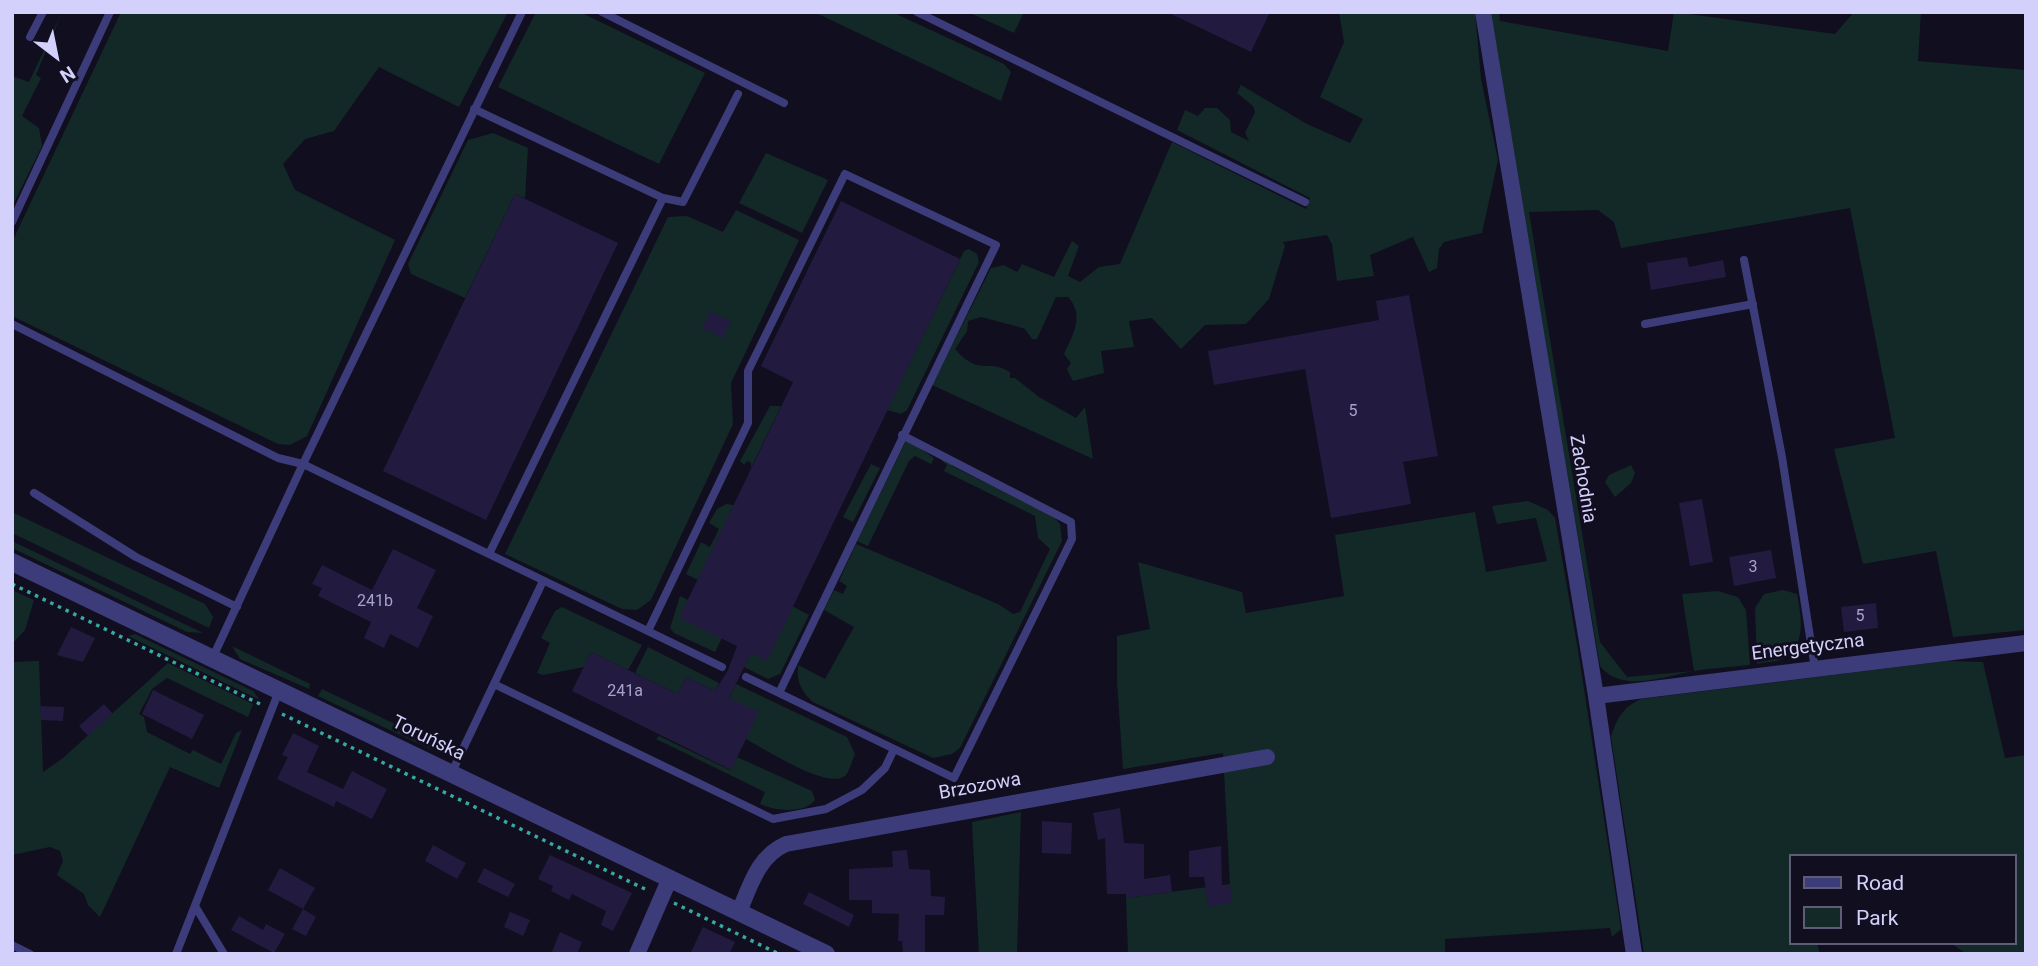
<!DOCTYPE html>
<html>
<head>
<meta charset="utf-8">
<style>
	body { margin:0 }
	#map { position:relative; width:2038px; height:966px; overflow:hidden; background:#110e1f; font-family:Roboto,sans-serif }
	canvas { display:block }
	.frame { position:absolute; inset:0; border:14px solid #d3d0fc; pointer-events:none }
	.legend { position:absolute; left:1789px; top:854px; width:228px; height:91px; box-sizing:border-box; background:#110e1f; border:2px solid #5f5c77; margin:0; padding:9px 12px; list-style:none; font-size:21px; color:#d3d0fc }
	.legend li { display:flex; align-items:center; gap:14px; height:35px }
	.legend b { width:35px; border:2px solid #5f5c77 }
	.north { position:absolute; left:21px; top:21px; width:70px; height:70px; -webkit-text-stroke:5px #110e1f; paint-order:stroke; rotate:148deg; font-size:19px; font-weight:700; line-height:28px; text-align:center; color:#d3d0fc }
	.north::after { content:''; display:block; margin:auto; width:24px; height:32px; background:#d3d0fc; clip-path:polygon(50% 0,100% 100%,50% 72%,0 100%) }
</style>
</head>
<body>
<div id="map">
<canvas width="2038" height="966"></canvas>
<div class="frame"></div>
<ul class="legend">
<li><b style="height:9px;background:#3d3c7b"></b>Road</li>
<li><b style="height:19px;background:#122927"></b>Park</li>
</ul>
<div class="north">N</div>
</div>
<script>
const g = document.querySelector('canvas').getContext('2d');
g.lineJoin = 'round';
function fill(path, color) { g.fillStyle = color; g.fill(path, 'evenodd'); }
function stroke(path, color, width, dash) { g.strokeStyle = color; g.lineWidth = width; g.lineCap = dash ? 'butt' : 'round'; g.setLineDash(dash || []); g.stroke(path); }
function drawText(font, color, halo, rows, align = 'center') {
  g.font = font + ' Roboto,sans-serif'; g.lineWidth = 6; g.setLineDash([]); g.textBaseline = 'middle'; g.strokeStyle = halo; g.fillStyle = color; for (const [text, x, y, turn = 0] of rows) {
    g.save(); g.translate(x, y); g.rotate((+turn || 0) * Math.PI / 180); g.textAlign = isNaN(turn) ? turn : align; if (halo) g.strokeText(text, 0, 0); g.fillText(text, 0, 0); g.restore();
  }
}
fill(new Path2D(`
	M62,12L36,75L41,78L22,116L39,128L42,146L12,207V76L29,82Z
	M121,12H508L459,107L379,67L334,131L305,139L283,164L295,190L395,240L307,436L290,445L278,444L12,316V242Z
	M536,12H580L705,73L659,164L498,87Z
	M814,12H892L1004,64L1011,72L1001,101Z
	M968,12H1024L1014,33Z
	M1339,12H1475L1481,79L1498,160L1482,233L1444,242L1439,249L1437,268L1429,272L1413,237L1370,255L1374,276L1337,281L1332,244L1327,235L1283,242L1285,246L1269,299L1246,324L1205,325L1181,349L1152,318L1129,321L1134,347L1101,351L1104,373L1073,381L1067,369L1071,363L1064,354C1073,334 1085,316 1068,297H1056L1037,339H1032L1025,329L1019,327L981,317L968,321L967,331L955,349C979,377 988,358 1010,372V378H1015L1039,397L1076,418L1085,407L1093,459L932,385L991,268L1004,265L1017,272L1022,264L1054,277L1072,241L1079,246L1068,276L1080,282L1099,267L1120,264L1172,142L1306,209L1310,198L1177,130L1185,110L1198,116L1205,108H1217L1230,120L1231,132L1249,141L1245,133L1255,112L1253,106L1237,93L1241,85L1307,124L1350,143L1363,119L1320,97L1344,42Z
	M1489,12H1499L1500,21L1668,51L1674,12L1835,34L1854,12H1921L1918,61L2026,70V630L1953,637L1936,551L1863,564L1834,449L1895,438L1850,208L1621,248L1614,222L1598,210L1529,212L1600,642L1627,677L1694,671L1682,594L1718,591L1738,597L1746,610L1750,665C1731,667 1713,668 1694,671C1665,676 1622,694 1600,666Z
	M493,133L528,148L525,198L515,194L465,298L411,274L408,264L468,140Z
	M766,153L828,180L802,233L739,203Z
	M736,210L799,240L731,383L733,424L651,600L637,610L622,609L505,554L668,217L687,216L723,232Z
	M969,249L977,254L979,262L907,410L901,414L887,410L964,251Z
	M770,406H781L751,468V463L747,461L744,465L740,461Z
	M907,439L934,458L931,464L915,456L909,461L868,546L857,541Z
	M941,460L954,462L952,466L1054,517L1060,524L1062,541L960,748L952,754L933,758L813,702C801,692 796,681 798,665L825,679L854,627L824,610L834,590L843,594L847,586L839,581L856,544L998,604L1013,614L1020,612L1050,549L1038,538L1035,516L944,471L947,465Z
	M871,464L880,468L853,522L843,517Z
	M1631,465L1635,473L1631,483L1615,497L1605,482L1609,475Z
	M1528,501L1548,510L1555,518L1578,650L1621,929L1612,937L1610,928L1445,939V954H1128L1126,898L1230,884L1223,753L1123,769L1117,682V636L1150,629L1138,562L1242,592L1246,613L1344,596L1335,535L1475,512L1486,572L1547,561L1536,518L1497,524L1492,506Z
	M726,504L734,505L698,580L686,574L701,542L710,547L719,529L709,523L717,509Z
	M12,512L205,604L213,617L209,628L12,533Z
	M12,541L203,633L187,632L12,548Z
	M12,590L34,600L25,630L12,644Z
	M1783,590L1797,594C1801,615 1807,643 1785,658C1778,662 1765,662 1757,664L1755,608L1764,594Z
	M680,596L688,600L722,638L715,652L674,633L670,628Z
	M792,606L809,615L780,674L768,679L744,667L751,653L767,660Z
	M562,607L642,645L628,670L591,652L584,667L543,675L537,673L550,643L541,638L555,611Z
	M135,634L253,691L260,700L128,636Z
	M232,646L310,684L309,689L240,659Z
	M648,647L719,683L715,691L686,677L678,694L635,673Z
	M39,661L43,772L63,758L168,663L253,704L248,717L167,678L152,689L139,714L144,717L147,732L190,754L193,750L221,764L236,733L242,730L219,788L170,767L100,917L88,905L84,894L57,875L63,861L60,851L50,847L12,855V662Z
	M1946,661L1983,662L2005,758L2026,755V954H1966L1951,943H2015V856H1791V943H1817L1820,954H1644L1611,737C1617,718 1623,707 1641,699Z
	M736,684L847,737L855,754C852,760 850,770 846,775C830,792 763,748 746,739L729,698Z
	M322,689L443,747L432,750L318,696Z
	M659,736L730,770L737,757L812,791L815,800C805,814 774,811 760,804L765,792L656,739Z
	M1021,812L1017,954H979L972,822Z`), '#122927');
fill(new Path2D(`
	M1167,12H1270L1251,52Z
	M515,194L618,243L486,520L383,471Z
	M841,201L960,259L767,661L751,653L729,698L759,712L731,770L572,691L591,652L678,694L686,677L715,691L728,670L737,646L679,618L793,382L761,366Z
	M1687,257L1689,267L1723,260L1726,277L1651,290L1647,263Z
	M1409,295L1438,456L1403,462L1411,504L1331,518L1305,369L1214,385L1208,351L1379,320L1376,301Z
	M710,311L731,321L723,338L702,328Z
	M1702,499L1713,562L1690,566L1679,503Z
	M393,549L436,570L417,608L433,616L418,648L390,634L384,648L364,638L371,622L318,596L322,588L312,584L322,565L372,590Z
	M1771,550L1776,578L1734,586L1729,557Z
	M1876,603L1878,628L1844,632L1841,607Z
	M71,627L95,638L83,662L57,655Z
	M153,690L204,715L192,739L142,714Z
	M104,704L113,714L88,736L79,726Z
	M40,706L64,707L63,721L41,720Z
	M293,733L319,746L307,772L343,789L352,771L387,789L372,819L336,801L334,807L277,779L288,757L282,755Z
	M1120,808L1124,843L1144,844V879L1170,875L1172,892L1126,898V894H1107L1105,838L1098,840L1093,813Z
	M1042,821L1072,823L1071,854L1042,853Z
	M433,845L466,863L457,879L425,861Z
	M1221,846L1222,886L1230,885L1232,903L1208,906L1204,877H1189V851Z
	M907,850L909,869L930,870L931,896L945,897L944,915H925V952L903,953L902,941H898L899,914L872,913V900H849V869L893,867L892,851Z
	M550,855L632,893L613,931L601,925L606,911L572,894L569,900L551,891L553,886L538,879Z
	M280,868L315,888L303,909L268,890Z
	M484,868L515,884L508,897L477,882Z
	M809,892L854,915L849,927L803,904Z
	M303,909L316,917L306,936L292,929Z
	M510,912L530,920L523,936L504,927Z
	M239,916L263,930L266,924L285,934L274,953L231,930Z
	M703,927L735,942L729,954H690Z
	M560,932L582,942L577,954H551Z`), '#221b3f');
stroke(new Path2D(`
	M12,584L262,705
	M282,714L647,890
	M674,903L779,954`), '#36aa9f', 3.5, [3.5, 5]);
stroke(new Path2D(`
	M602,12L784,103
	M917,12L1305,202
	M30,37L43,12
	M474,109L663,198L489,554
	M663,198L683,202L738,94
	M12,222L110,12
	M1744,260L1782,457L1815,669
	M12,324L278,458L303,464L722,667
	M1645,324L1753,304
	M34,493L136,557L237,607
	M648,631L748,423V371L845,174L996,245L779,693
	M212,659L303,464L522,12
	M746,677L954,778L1072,539L1071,522L902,435
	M494,684L773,819L826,809L862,790L885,768L894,749
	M451,774L543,581
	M195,906L224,954
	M12,945L30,954
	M176,954L279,691`), '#3d3c7b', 8);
stroke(new Path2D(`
	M1483,12L1596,696L1634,954
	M1596,696L2026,643
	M739,912C750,886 758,856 786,844L1267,757
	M637,954L670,878`), '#3d3c7b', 16);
stroke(new Path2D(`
	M12,562L826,954`), '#3d3c7b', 18);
drawText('16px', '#a7a3cd', null, [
	["5",1353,412],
	["3",1753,568],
	["241b",375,602],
	["5",1860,617],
	["241a",625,692]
]);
drawText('19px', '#d3d0fc', '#110e1f', [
	["Zachodnia",1582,479,81],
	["Energetyczna",1808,648,-7],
	["Toruńska",428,739,26],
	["Brzozowa",980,787,-10]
]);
</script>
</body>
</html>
